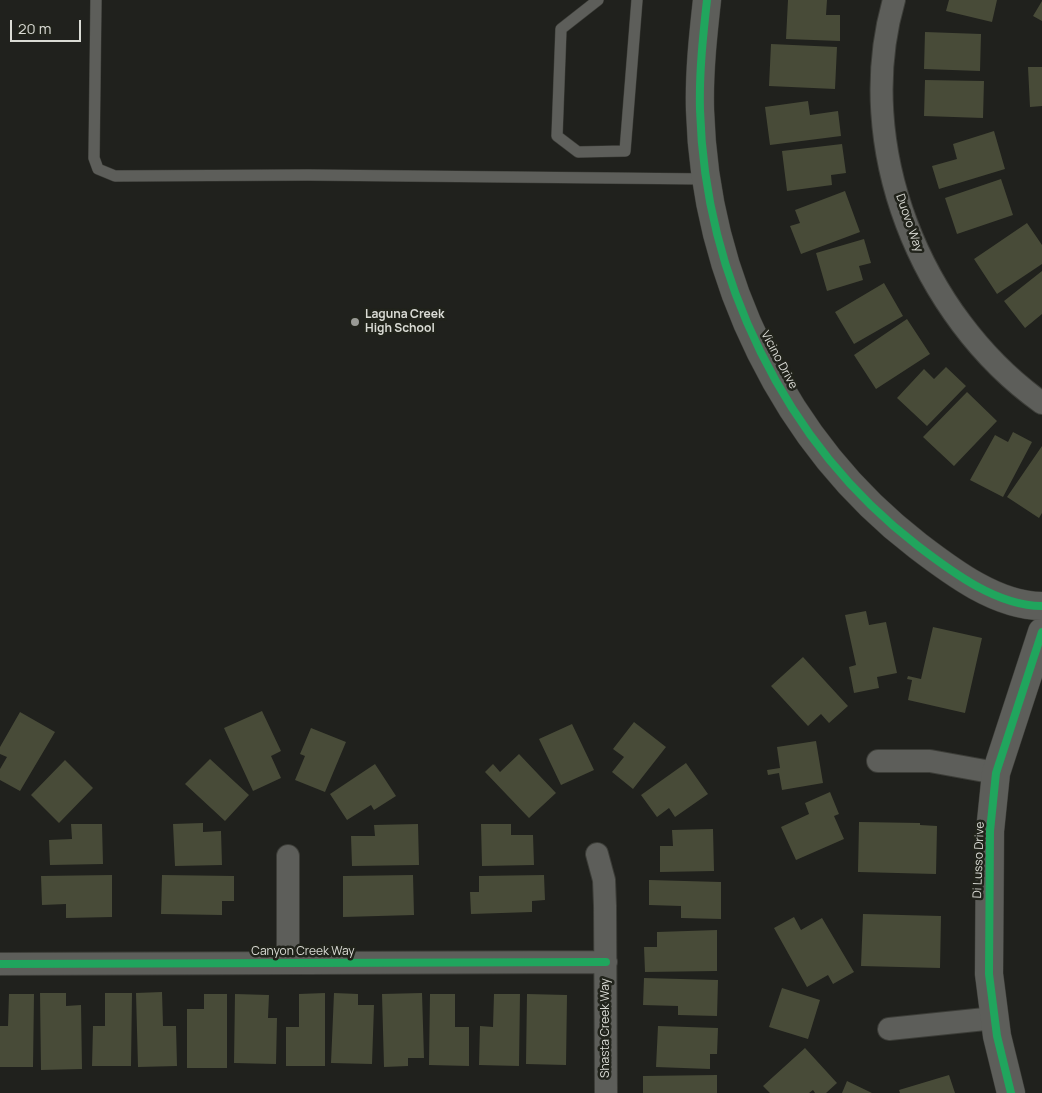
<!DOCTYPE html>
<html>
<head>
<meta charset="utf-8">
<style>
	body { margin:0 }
	#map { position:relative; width:1042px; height:1093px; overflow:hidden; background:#20211d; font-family:Manrope,sans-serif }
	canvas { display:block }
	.scale { position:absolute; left:10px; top:20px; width:71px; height:22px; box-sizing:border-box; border:2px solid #dadbd5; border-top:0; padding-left:6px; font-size:15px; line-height:18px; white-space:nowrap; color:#dadbd5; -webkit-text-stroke:4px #21231b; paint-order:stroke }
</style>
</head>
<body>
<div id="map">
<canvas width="1042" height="1093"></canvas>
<div class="scale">20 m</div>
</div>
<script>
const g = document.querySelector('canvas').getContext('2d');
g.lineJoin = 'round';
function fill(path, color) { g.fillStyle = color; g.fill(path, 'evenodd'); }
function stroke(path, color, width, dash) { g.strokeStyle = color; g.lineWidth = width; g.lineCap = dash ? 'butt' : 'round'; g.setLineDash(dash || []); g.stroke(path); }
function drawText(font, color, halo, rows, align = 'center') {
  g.font = font + ' Manrope,sans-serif'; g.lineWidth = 5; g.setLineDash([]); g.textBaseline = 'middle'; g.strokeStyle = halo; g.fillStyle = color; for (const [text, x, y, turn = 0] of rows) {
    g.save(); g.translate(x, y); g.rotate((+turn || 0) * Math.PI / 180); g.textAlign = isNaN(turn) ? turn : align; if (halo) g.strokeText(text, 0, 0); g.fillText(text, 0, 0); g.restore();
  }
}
fill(new Path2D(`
	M788,0H827L826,15H840V41L786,39Z
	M949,0H997L992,22L946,11Z
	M1042,1V21L1033,16Z
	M925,32L981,34L980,71L924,69Z
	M771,44L837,47L835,89L769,86Z
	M1028,67H1042V106L1030,107Z
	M925,80L984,81L983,118L924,116Z
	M808,101L810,115L838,111L841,136L770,145L765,107Z
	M994,131L1005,169L939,189L932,166L957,159L953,144Z
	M842,144L846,173L831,175L832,185L787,191L782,151Z
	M1001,179L1013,215L957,234L945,198Z
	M845,191L860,232L801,254L790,226L800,223L795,210Z
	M1027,223L1042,245V264L997,294L974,259Z
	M864,239L871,263L859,266L863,280L827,291L816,253Z
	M1042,271V314L1025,328L1004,301Z
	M884,283L903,316L854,344L835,312Z
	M907,319L930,354L876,389L854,355Z
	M946,367L966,386L927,426L897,398L924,369L934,379Z
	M967,392L997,421L954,466L923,437Z
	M1013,432L1032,442L1003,497L970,480L995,435L1008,442Z
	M1042,446V513L1039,518L1007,497Z
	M866,611L869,625L886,622L897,673L877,677L879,688L854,693L849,667L856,665L845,615Z
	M933,627L982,638L965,713L908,700L912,680L907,679L908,676L921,679Z
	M803,657L848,706L829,723L821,714L808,726L771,686Z
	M262,711L281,751L271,756L281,778L253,791L224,728Z
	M20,712L55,732L20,791L0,780V769L7,757L0,754V747Z
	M634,722L666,747L633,789L612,772L624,757L613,749Z
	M572,724L594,770L561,785L539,739Z
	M311,728L346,742L325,792L295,780L305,756L300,754Z
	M816,741L823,783L782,790L779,773L768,775L767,770L780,768L777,747Z
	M519,754L556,793L529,818L485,772L493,764L500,772Z
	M210,759L249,795L225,821L185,784Z
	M65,760L93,788L59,823L31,795Z
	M686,763L708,794L675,817L669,808L657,817L641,795Z
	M375,764L396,796L374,810L371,805L347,820L330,794Z
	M830,792L839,814L834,816L844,839L796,860L781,827L809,814L805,803Z
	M859,822L920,823V825L937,826L936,874L858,872Z
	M203,823V832L221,831L222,865L175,866L173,824Z
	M71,824H102L103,864L50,865L49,840L72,839Z
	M418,824L419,865L352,866L351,836H375L374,825Z
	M481,824H511V835H533L534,865L482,866Z
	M713,829L714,871L660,872V846H673L672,830Z
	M112,875V917L66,918V904L42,905L41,876Z
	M162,875L234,876V901H222V915L161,914Z
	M413,875L414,915L343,917V876Z
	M544,875L545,900L532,901V912L471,914L470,892H479V876Z
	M649,880L721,882V919L681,918V906L649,905Z
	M863,914L941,916L940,968L861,966Z
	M794,917L801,930L822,918L854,972L833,984L828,975L807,987L774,928Z
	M717,930V971L645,972L644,947H657V932Z
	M644,978L718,980L717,1016L678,1015V1006L643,1005Z
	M782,988L820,1000L808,1039L769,1027Z
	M162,992L163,1026H176L177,1066L138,1067L136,993Z
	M40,993H66V1006L81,1005L82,1069L41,1070Z
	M105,993H132L131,1066H92L93,1026H105Z
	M325,993V1066H286V1027H299V994Z
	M334,993L358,994V1005H374L372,1064L331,1063Z
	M422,993L424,1058H408V1066L384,1067L382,994Z
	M9,994H34L33,1067H0V1026H8Z
	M204,994H227V1068H187V1009H204Z
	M235,994L269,995L268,1018H277L276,1064L234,1063Z
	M430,994H455V1027H469V1066L429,1065Z
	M494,994H520L519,1066L479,1065L480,1026L493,1027Z
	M527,994L567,995L566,1065L526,1064Z
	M658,1026L718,1028L717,1054H710V1069L656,1067Z
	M805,1048L837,1083L826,1093H815L813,1090L809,1093H770L763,1086Z
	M717,1075V1093H643V1076Z
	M949,1075L955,1093H900L899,1090Z
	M847,1081L872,1093H842Z`), '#484b38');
const service = new Path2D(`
	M96,0L94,158L98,169L115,176L308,175L707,179
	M598,0L561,29L557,136L578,152L625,151L637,0`);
const minor = new Path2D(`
	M894,0C852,145 920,316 1042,403
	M878,761H930L996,773
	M597,854L604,880L605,906L606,1093
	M288,856V963
	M0,964L606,962
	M889,1029L995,1018`);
const tertiary = new Path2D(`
	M707,0C703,36 699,73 700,110C705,277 784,443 918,546C952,572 997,606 1042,606
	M1011,1093L997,1036L989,974L990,831L996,773L1042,632`);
stroke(service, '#3c3d38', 12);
stroke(minor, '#3c3d38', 24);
stroke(tertiary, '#3c3d38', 29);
stroke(service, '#5d5e5a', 11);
stroke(minor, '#5d5e5a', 22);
stroke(tertiary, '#5d5e5a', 28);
stroke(new Path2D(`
	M707,0C703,36 699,73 700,110C705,277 784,443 918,546C952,572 997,606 1042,606
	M0,964L606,962
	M1011,1093L997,1036L989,974L990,831L996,773L1042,632`), '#20a55d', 8);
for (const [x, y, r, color] of [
	[355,322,5,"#999a95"]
]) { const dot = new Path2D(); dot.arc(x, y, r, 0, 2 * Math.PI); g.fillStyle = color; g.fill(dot); stroke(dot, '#21231b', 2); }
drawText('12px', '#dadbd5', '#21231b', [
	["Duovo Way",909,223,71],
	["Vicino Drive",779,360,62],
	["Di Lusso Drive",979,860,-88],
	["Canyon Creek Way",303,952],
	["Shasta Creek Way",606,1028,-90]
]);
drawText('bold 12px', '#dadbd5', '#21231b', [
	["Laguna Creek",365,315],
	["High School",365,329]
], 'left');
</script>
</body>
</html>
